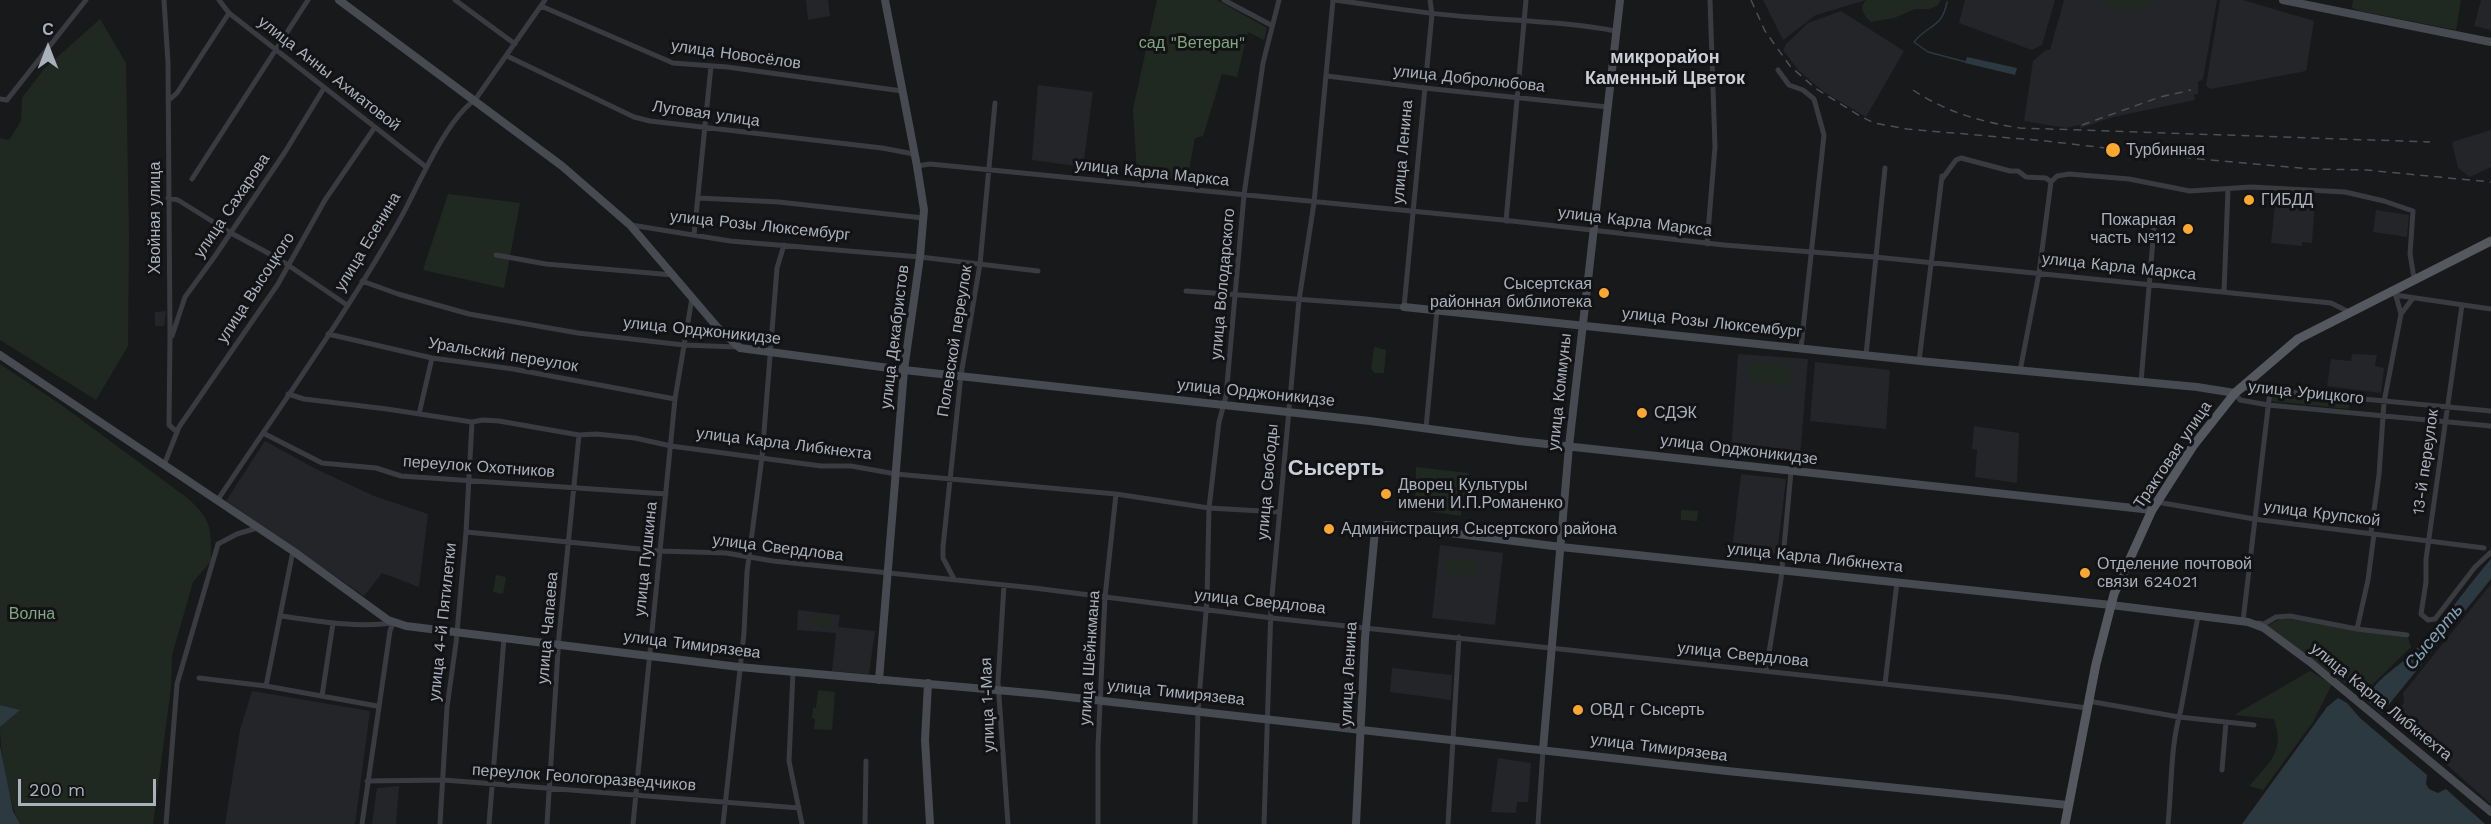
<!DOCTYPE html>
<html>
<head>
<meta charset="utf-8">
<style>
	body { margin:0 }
	#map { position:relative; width:2491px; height:824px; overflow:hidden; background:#18191b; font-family:"Work Sans",sans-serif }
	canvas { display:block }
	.north { position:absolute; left:18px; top:18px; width:60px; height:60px; -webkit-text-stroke:4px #131316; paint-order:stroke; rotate:0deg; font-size:16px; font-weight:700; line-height:24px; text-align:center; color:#aab1bb }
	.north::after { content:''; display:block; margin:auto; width:21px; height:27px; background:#aab1bb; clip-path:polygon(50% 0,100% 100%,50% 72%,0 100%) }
	.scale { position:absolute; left:18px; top:779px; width:138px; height:27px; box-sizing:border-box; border:3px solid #aab1bb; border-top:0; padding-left:8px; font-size:18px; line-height:21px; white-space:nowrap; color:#aab1bb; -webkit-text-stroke:4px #131316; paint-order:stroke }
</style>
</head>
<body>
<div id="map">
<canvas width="2491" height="824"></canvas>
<div class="north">С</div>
<div class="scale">200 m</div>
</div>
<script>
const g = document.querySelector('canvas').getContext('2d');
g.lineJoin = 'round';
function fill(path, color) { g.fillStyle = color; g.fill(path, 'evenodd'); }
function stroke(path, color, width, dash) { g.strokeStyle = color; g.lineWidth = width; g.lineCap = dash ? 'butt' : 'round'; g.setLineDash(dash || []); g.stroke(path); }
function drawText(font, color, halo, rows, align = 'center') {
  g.font = font + ' "Work Sans",sans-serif'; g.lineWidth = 6; g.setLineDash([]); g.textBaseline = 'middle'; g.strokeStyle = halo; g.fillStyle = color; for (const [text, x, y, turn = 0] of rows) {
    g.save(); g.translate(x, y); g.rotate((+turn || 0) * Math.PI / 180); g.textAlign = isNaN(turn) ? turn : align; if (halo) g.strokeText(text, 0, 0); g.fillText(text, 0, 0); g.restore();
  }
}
fill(new Path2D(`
	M806,0H828L830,16L808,20Z
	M1763,0H1866L1816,15L1783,40Z
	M1965,0H2055L2042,45L2032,50L1959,23Z
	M2064,0H2217L2203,79L2198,82V94H2194L2195,100L2113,117L2081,128L2079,125L2066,128L2024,121L2033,61L2046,50H2050Z
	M2220,0H2243L2314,21L2306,71L2211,89L2206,86Z
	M2481,0H2491V30L2474,26Z
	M1841,11L1904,51L1866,117L1824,92L1799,71L1783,50L1786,44L1808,23Z
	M1038,85L1093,92L1083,167L1032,160Z
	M2491,130V167L2470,177L2458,168L2452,142Z
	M2276,195L2315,198L2312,243L2302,242V246L2271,243Z
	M2376,210L2409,215L2407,237L2373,232Z
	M166,311L164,326H155V312Z
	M1738,354L1808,359L1800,457L1731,452Z
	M2352,354L2377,355L2375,366L2384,368L2381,393L2327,386L2331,359L2351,361Z
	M1815,362L1890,370L1886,429L1810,421Z
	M1974,426L2019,433L2017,483L1975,477L1977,450L1972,449Z
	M265,441L316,469L374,496L428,514L419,587L382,573L364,596L226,501Z
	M1741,474L1786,479L1777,554L1732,549Z
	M1440,545L1503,553L1495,625L1432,618Z
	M2491,584V804L2392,716L2404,703L2403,693Z
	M798,610L840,615L838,627L875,631L869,674L832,671L836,633L797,630Z
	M1392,668L1452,675L1451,700L1390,692Z
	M252,691L370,711L355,824H225L240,730Z
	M1498,758L1531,763L1528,802H1517L1516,813L1491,812Z
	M399,786L396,824H372L377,788Z`), '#242528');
fill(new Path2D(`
	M1157,0H1217L1267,28L1264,40L1248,32L1237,77L1222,74L1203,136L1195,138L1187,181L1137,175L1133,109Z
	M1866,0H1941L1937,6L1929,9H1915L1894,18L1871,22C1864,15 1858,9 1866,0Z
	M2101,0H2151C2137,17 2115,13 2101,0Z
	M2353,0H2461L2456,30L2360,11L2352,8Z
	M100,19L126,63L129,236L128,346L96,400L0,340V138L9,140L21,121L22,98L44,69Z
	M448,194L520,203L504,288L423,270Z
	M1374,347L1386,350L1384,373H1375L1371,369Z
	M1758,361L1789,367L1792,374L1790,382L1782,386L1753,382L1748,375L1750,366Z
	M0,364L60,404L186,497C212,520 211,526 211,561L193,582L172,655L171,688L153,824H20C9,804 0,751 0,727L19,710L0,705Z
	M2272,392L2350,399L2349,409L2270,401Z
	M1416,467L1469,473V491L1462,499L1461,516L1415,509Z
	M1681,510L1698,511L1697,521L1681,520Z
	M1449,559L1475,561L1476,574L1446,575L1444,566Z
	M496,575L506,577L503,594L493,592Z
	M813,615L831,616V627L812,626Z
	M2283,618L2408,638L2411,647L2372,685L2358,678L2350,687L2267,626Z
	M2310,671L2332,684L2313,722L2263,790L2249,786C2270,762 2285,752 2274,719L2234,715Z
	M818,690L835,692L832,730L814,729L815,719L812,718L813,708H816Z`), '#202921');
fill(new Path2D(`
	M1967,57L2017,68L2015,75L1965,63Z
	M2491,559V579L2382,713L2366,700C2378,676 2394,671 2411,654C2441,626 2464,590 2491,559Z
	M2338,698L2347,703L2360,718L2427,775L2426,784L2429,789L2438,793L2446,789L2485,824H2242L2327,707Z
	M0,705L20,710L0,727Z
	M0,746L13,811L20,824H0Z`), '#2d3940');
stroke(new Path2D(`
	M1947,2C1942,29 1928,24 1914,42L1928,52L1966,62`), '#2d3940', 1.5);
stroke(new Path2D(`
	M164,0L168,63L170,335L169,425L177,432
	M219,0L229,13L426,167
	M455,0L515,44
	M1224,0L1271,25
	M1335,0C1380,6 1425,14 1471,17C1520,21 1568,22 1616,31
	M541,6L673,63L727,67L902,91
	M507,56L634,117L650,121L882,148L914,154
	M1778,70L1789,85L1803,90L1814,99L1824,135L1801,348
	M1327,76L1424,88L1608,107
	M0,99L7,100L86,0
	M168,101L177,93L229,13
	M917,166L930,164L1503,220L1724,245L1875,257L2331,303L2349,312
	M192,179L308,0
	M1942,179L1956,160L1961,158L2010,171H2018L2026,177L2046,178L2051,182
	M2051,182L2057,176L2069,174L2129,179L2190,191L2251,187L2345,192L2384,201L2413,211L2410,254L2414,278
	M168,198L178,200L231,233L279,259L347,305
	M699,198L779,202L923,218
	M1506,221L1526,0
	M631,225L730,241L920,257L1038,271
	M694,235L711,66
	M1707,244L1715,147L1710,0
	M496,255L546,264L673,275
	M362,281L398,294L469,314L578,333L684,345L737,347
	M1186,291L1404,307L1432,14L1430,0
	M2224,291L2228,190
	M2395,295L2491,309
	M2462,305L2426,559V582L2421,614L2428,620L2435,619L2475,567L2491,552
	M2401,314L2413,298
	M328,334L432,358L513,369L675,399
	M172,336L185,297L215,256L285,152L324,88
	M1866,355L1885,168
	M1919,361L1942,176
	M2020,371L2039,273L2051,182
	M2141,382L2155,216
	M288,394L304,399L387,409L472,422L483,420L499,421L579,435L596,434L635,438L671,446L821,466H851L896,474L1116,494L1209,508L1279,512
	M2491,411L2246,388L2235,393L2240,400L2268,405L2491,426
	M419,414L432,358
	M1426,428L1437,310
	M263,433L322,463L376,468L401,476L666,494
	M164,465L179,427L278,284L325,200L375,127
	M217,501C269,423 324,346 373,265C384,246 397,226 407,206C422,177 448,118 475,100L545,0
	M2157,502L2254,519L2484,548
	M466,532L660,551L726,553L773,561L1034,588L1272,618L2005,697L2087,708
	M2371,532L2379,475L2384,402L2401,314L2396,296
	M954,579L943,558V547L961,375L980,264L995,103
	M1004,585L998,682L1008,824
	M281,616C317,621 355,628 392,623
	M2243,621L2270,391
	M2258,623L2264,624L2276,617L2290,616L2357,629L2407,635
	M2357,629L2368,580L2374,534
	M1766,671L1781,579L1791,472
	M793,672L789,761L802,824
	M199,678L266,686L377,706
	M1885,684L1897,582
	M266,686L293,551
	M322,696L333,623
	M2088,701L2179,717L2254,725
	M2222,770L2226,722
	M367,781L444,780L799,808
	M166,824L177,684L218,544L237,534L257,528
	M362,824L390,631L393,623
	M440,824L447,707L456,643L466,532L472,422
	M489,824L504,638
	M547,824L559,636L579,435
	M633,824L675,399L692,298
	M723,824L744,633L747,572L762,457L777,268L784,245
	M865,824L866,761
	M1098,824V746L1105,597L1116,494
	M1195,824L1198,711L1207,599L1209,508L1219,422L1226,396L1244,195L1263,63L1279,0
	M1264,824L1271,607L1299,300L1314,203L1333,0
	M1448,824L1459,637
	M1538,824L1543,750
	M2168,824C2172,785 2170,747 2181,709L2198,616`), '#393b40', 5);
stroke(new Path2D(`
	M339,0L562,166L630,225L718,328L740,348L904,370L1370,421L1519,441L2152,510
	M2283,0L2491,42
	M1404,307L1930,362L2197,387L2235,393
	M0,355L293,551L388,620L406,626L739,667L1041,694L1727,771L2068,805
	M879,680L904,370L920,257L924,210L917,166L885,0
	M928,683L925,740L930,824
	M1543,750L1569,446L1620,0
	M1356,824L1365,638L1374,541L1375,532L1379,527L1387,525L1561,547L2111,605L2248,622L2264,628L2310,662L2491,812`), '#474a50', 8);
stroke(new Path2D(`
	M2065,824L2096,664L2114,594L2152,510L2193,446L2235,393L2298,339L2491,241`), '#55585f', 9);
stroke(new Path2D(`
	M1751,0L1765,31L1790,66L1815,88L1860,116L1874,123L1907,129L2046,141L2199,159L2312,169L2366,170L2491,182
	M1913,90C1946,112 1981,122 2020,128L2430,142
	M2082,125L2160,97L2191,90`), '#4c4f55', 1.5, [8, 6]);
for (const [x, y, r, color] of [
	[2113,150,8,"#fca82f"],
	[2249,200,6,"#fca82f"],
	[2188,229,6,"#fca82f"],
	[1604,293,6,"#fca82f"],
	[1642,413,6,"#fca82f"],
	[1386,494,6,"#fca82f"],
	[1329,529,6,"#fca82f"],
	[2085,573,6,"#fca82f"],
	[1578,710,6,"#fca82f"]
]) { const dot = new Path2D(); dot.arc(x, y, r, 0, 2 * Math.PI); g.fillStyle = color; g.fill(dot); stroke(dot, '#131316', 2); }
drawText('16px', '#81a780', '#131316', [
	["сад \"Ветеран\"",1192,43],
	["Волна",32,614]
]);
drawText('16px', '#aab1bb', '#131316', [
	["улица Новосёлов",736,55,8],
	["улица Анны Ахматовой",329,74,38],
	["улица Добролюбова",1469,79,6],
	["Луговая улица",706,114,8],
	["улица Ленина",1403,152,-85],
	["улица Карла Маркса",1152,173,6],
	["улица Сахарова",232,206,-56],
	["Хвойная улица",155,218,-90],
	["улица Карла Маркса",1635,222,7],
	["улица Розы Люксембург",760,226,6],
	["улица Есенина",368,242,-59],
	["улица Карла Маркса",2119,267,6],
	["улица Володарского",1223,284,-85],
	["улица Высоцкого",256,288,-57],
	["улица Розы Люксембург",1712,323,6],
	["улица Орджоникидзе",702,331,6],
	["улица Декабристов",895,337,-83],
	["Полевской переулок",955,341,-81],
	["Уральский переулок",503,355,9],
	["улица Коммуны",1560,392,-84],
	["улица Орджоникидзе",1256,393,6],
	["улица Урицкого",2306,393,6],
	["улица Карла Либкнехта",784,444,7],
	["улица Орджоникидзе",1739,450,7],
	["Трактовая улица",2173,455,-56],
	["13-й переулок",2426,462,-82],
	["переулок Охотников",479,467,4],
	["улица Свободы",1268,482,-85],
	["улица Крупской",2322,514,7],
	["улица Свердлова",778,548,7],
	["улица Карла Либкнехта",1815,558,6],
	["улица Пушкина",646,559,-84],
	["улица Свердлова",1260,602,6],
	["улица 4-й Пятилетки",443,622,-84],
	["улица Чапаева",548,628,-85],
	["улица Тимирязева",692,645,7],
	["улица Свердлова",1743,655,6],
	["улица Шейнкмана",1090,658,-86],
	["улица Ленина",1349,674,-87],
	["улица Тимирязева",1176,693,6],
	["улица Карла Либкнехта",2381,702,39],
	["улица 1-Мая",988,705,-92],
	["улица Тимирязева",1659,748,7],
	["переулок Геологоразведчиков",584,778,4]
]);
drawText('16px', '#aab1bb', '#131316', [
	["Турбинная",2126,150],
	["ГИБДД",2261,200],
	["Пожарная",2176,220,"right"],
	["часть №112",2176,238,"right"],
	["Сысертская",1592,284,"right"],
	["районная библиотека",1592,302,"right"],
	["СДЭК",1654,413],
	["Дворец Культуры",1398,485],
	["имени И.П.Романенко",1398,503],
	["Администрация Сысертского района",1341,529],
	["Отделение почтовой",2097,564],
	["связи 624021",2097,582],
	["ОВД г Сысерть",1590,710]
], 'left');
drawText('bold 18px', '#cbcfd7', '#131316', [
	["микрорайон",1665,58],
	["Каменный Цветок",1665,79]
]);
drawText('italic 18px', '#80a2b8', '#131316', [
	["Сысерть",2434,637,-50]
]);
drawText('bold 22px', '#cbcfd7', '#131316', [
	["Сысерть",1336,469]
]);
</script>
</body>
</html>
